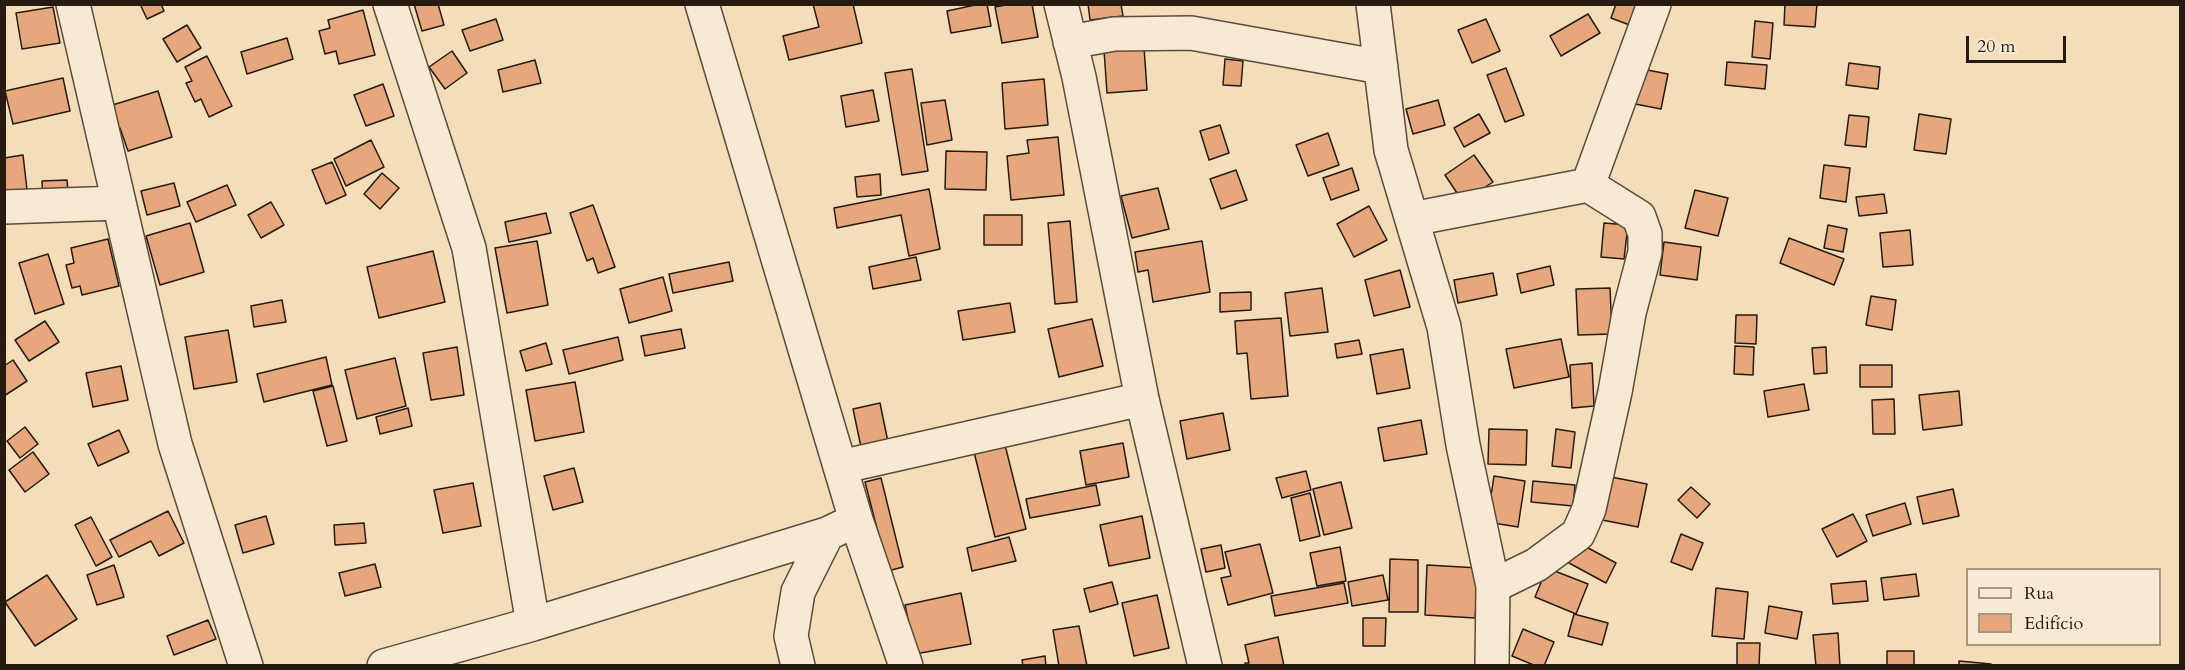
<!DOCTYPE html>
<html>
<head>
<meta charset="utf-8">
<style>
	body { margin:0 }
	#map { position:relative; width:2185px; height:670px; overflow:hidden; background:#f4deba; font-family:Cardo,serif }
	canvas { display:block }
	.frame { position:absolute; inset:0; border:6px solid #271b11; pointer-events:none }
	.legend { position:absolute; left:1966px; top:568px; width:195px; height:78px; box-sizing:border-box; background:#f8ead2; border:2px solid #a49785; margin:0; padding:8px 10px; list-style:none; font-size:18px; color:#271b11 }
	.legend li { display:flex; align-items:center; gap:12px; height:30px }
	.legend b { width:30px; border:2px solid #a49785 }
	.scale { position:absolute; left:1966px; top:36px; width:100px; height:27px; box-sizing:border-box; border:3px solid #271b11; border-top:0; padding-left:8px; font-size:18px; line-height:21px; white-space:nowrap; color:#271b11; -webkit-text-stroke:4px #f8ead2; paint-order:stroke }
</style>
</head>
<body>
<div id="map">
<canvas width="2185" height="670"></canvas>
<div class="frame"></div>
<ul class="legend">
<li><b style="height:8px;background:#f8ead2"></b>Rua</li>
<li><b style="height:16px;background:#e6a77c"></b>Edifício</li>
</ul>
<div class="scale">20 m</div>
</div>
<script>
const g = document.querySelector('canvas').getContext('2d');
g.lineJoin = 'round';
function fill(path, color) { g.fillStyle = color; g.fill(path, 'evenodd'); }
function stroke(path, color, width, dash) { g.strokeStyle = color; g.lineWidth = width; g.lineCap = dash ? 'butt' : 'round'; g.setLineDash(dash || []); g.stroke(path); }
const building = new Path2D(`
	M140,4H161L164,11L147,19Z
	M414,4H438L444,25L422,31Z
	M813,4H853L862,43L789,60L783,36L819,27Z
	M980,4H987L991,26L951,33L947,11Z
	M1011,4H1032L1038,37L1002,43L995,7Z
	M1088,4H1121L1123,16L1090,20Z
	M1616,4H1640L1643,30L1611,18Z
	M1785,4H1817L1815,27L1784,25Z
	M53,7L60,43L22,49L16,13Z
	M363,10L375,55L339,64L336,51L325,54L319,31L330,28L328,20Z
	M1588,14L1600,33L1561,56L1550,36Z
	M496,19L503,40L470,51L462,30Z
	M1486,19L1500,51L1472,63L1458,30Z
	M1755,21L1773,23L1770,59L1752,57Z
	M187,25L201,48L177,62L163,39Z
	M287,38L293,59L247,74L241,52Z
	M1144,47L1147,90L1107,93L1104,50Z
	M452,51L467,73L445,89L429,67Z
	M207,56L232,106L209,117L201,99L195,102L186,83L192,81L185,67Z
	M1225,59L1243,61L1241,86L1223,85Z
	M535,60L541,83L503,92L498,70Z
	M1727,62L1767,65L1765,89L1725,85Z
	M1849,63L1880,67L1878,89L1846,85Z
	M1506,68L1524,115L1505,122L1487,75Z
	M1637,68L1668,74L1661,109L1630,103Z
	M912,69L928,171L902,175L885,73Z
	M63,78L70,111L13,124L5,91Z
	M1044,79L1048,125L1005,129L1002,83Z
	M383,84L394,116L366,126L354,95Z
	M873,90L879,121L846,127L841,96Z
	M158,91L172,137L128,151L120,128L113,130L106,107Z
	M945,100L952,140L927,145L921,103Z
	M1438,100L1445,125L1413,134L1406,109Z
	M1479,114L1490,133L1464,147L1454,128Z
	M1919,114L1951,119L1946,154L1914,150Z
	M1849,115L1869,117L1866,147L1845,145Z
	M1220,125L1229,153L1209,160L1200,131Z
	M1328,133L1339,165L1308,176L1296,145Z
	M1058,137L1064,195L1011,200L1007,156L1029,153L1027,140Z
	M371,140L384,167L346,186L334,159Z
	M946,151L987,152L986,190L945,189Z
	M23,155L28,198L4,200V158Z
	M1474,155L1493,182L1463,202L1445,175Z
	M332,162L346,195L326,204L312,170Z
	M1824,165L1850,168L1846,202L1820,198Z
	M1352,168L1359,190L1331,200L1323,178Z
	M1236,170L1247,200L1221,209L1210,179Z
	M382,173L399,188L380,209L364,194Z
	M880,174L881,195L857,197L855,177Z
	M67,180L69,200L43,201L42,181Z
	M174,183L180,206L147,215L141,191Z
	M227,185L236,205L196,222L187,202Z
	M1158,188L1169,229L1132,238L1121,196Z
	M929,189L940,249L909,256L901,215L837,228L834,208Z
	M1695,190L1728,198L1718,236L1685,228Z
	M1884,194L1887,213L1859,216L1856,197Z
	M271,202L284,225L261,238L248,215Z
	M593,205L615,267L598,273L593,258L587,261L570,213Z
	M1369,206L1387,240L1354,257L1337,224Z
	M546,213L551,233L509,242L505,222Z
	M984,215H1022V245H984Z
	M1070,221L1077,302L1055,304L1048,223Z
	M190,223L204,272L160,285L146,236Z
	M1604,223L1628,225L1624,259L1601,257Z
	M1828,225L1847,229L1843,252L1824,248Z
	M1910,230L1913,265L1883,267L1880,233Z
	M1789,238L1844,259L1834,285L1780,263Z
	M108,239L119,286L82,295L80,286L72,288L66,265L74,263L71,248Z
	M537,241L548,305L507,313L495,248Z
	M1202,241L1210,292L1153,302L1148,270L1138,272L1135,252Z
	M1664,242L1701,247L1697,280L1660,275Z
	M433,251L445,302L379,318L367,267Z
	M48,254L64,304L35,314L19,263Z
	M916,257L921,280L873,289L869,267Z
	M729,262L733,281L673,293L669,274Z
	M1550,266L1554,285L1521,293L1517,274Z
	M1400,270L1410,307L1374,316L1365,280Z
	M1493,273L1497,295L1458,303L1454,280Z
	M663,277L672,311L629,323L620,289Z
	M1322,288L1328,332L1290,336L1285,293Z
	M1610,288L1612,334L1578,335L1576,289Z
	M1251,292V310L1220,312V293Z
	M1871,296L1896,300L1892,330L1866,325Z
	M282,300L286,322L254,327L251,306Z
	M1010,303L1015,332L963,340L958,311Z
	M1736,315H1757L1756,344L1735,343Z
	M1281,318L1288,396L1251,399L1247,353L1237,354L1235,321Z
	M1092,319L1103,366L1059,377L1048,329Z
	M45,321L59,342L29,361L15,340Z
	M681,329L685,348L645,356L641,336Z
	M228,330L237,382L194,389L185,337Z
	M618,337L623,360L569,374L563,350Z
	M1561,339L1569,377L1514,388L1506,349Z
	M1359,340L1362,354L1337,358L1335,344Z
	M546,343L552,364L526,371L520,351Z
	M1735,346L1754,347L1753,375L1734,374Z
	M457,347L464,395L431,400L423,353Z
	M1826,347L1827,373L1814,374L1812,348Z
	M1403,349L1410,388L1377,394L1370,355Z
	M326,357L332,385L264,402L257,374Z
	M395,358L406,406L357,419L345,370Z
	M13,360L27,381L4,396V366Z
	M1592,363L1594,406L1572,408L1570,365Z
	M1860,365H1892V387H1860Z
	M121,366L128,400L93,407L86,373Z
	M575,382L584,432L535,441L526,390Z
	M1804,384L1809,410L1768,417L1764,391Z
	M333,386L347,441L327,446L313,391Z
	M1959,391L1962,425L1923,430L1919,395Z
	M1894,399L1895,434H1873L1872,400Z
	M880,403L888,442L861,447L853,409Z
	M408,408L412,426L380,434L376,417Z
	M1223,413L1230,450L1187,459L1180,421Z
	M1421,420L1427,454L1384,461L1378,428Z
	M25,427L38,444L20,458L7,441Z
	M1489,429L1527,430L1526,465L1488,464Z
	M1556,429L1575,432L1571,468L1552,466Z
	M119,430L129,452L98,466L88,444Z
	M1123,443L1129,477L1086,485L1080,451Z
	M1005,445L1026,529L995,537L974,452Z
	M33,452L49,474L25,492L9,470Z
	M574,468L583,502L553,510L544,476Z
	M1306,471L1311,490L1282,498L1276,478Z
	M1494,476L1525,481L1518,527L1487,522Z
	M1606,476L1647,484L1638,527L1597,519Z
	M881,478L903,567L888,571L865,482Z
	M1533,481L1575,485L1573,506L1531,502Z
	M1341,482L1352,528L1324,535L1313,489Z
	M473,483L481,526L443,533L434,490Z
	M1096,485L1100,505L1030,518L1026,499Z
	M1691,487L1710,504L1697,518L1678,500Z
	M1953,489L1959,516L1923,524L1917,497Z
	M1310,493L1320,536L1300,541L1291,498Z
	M1905,503L1911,524L1873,536L1866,515Z
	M168,511L184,543L159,556L151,541L119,557L110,540Z
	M1853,514L1867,541L1837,557L1822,529Z
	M266,516L274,544L243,553L235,525Z
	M1142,516L1150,558L1109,566L1100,525Z
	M91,517L112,557L96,566L75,525Z
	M364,523L366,543L335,545L334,525Z
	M1681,534L1703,543L1692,570L1671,562Z
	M1009,537L1016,561L972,571L967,548Z
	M1579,543L1616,563L1606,583L1569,563Z
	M1260,544L1273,593L1228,605L1221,578L1231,576L1225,552Z
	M1221,545L1225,568L1206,572L1201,549Z
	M1340,547L1346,581L1317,586L1310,553Z
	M1390,559L1418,560V612H1389Z
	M375,564L381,587L345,596L339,573Z
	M114,565L124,597L97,605L87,575Z
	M1427,565L1479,568L1475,618L1425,615Z
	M1547,568L1588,584L1576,614L1535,597Z
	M1916,574L1919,596L1884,600L1881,578Z
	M47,575L77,619L35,646L5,602Z
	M1383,575L1388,600L1352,606L1348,582Z
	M1866,581L1868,601L1833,604L1831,584Z
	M1112,582L1118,604L1090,612L1084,589Z
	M1344,583L1348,603L1275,616L1271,596Z
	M1716,588L1748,592L1744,639L1712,636Z
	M961,593L971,644L915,654L905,605Z
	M1157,595L1169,648L1134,656L1122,603Z
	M1769,606L1802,612L1797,639L1765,633Z
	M1574,614L1608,623L1602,645L1568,636Z
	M1363,618H1386L1385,646H1363Z
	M208,620L216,639L174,655L167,636Z
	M1079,626L1087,666H1059L1053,630Z
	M1523,629L1554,642L1544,666H1536L1512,656Z
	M1838,633L1840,666H1816L1813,635Z
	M1278,637L1284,666H1246L1245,663H1249L1245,645Z
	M1737,643H1760L1759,666H1737Z
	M1887,651H1914V666H1887Z
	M1045,656L1046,666H1023L1022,660Z
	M1959,661L1991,664V666H1959Z`);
fill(building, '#e6a77c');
stroke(building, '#271b11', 1.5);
const minor = new Path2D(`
	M73,4L175,444L246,666
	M390,4L469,248L533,624
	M702,4L856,520L906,666
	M1061,4L1079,77L1142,399L1205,666
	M1373,4L1391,150L1444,327L1463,445L1493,586L1492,666
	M1070,42L1114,34L1191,33L1381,67
	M1588,185L1654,4
	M4,207L119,203
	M1412,219L1588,185L1639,217L1645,234V252L1629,313L1615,392L1589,509L1578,534L1536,565L1493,586
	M840,467L1142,399
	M384,666L533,624L827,534L856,520
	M798,666L791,636L798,592L827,534`);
stroke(minor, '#5a4c3b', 36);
stroke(minor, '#f8ead2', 33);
</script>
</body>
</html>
